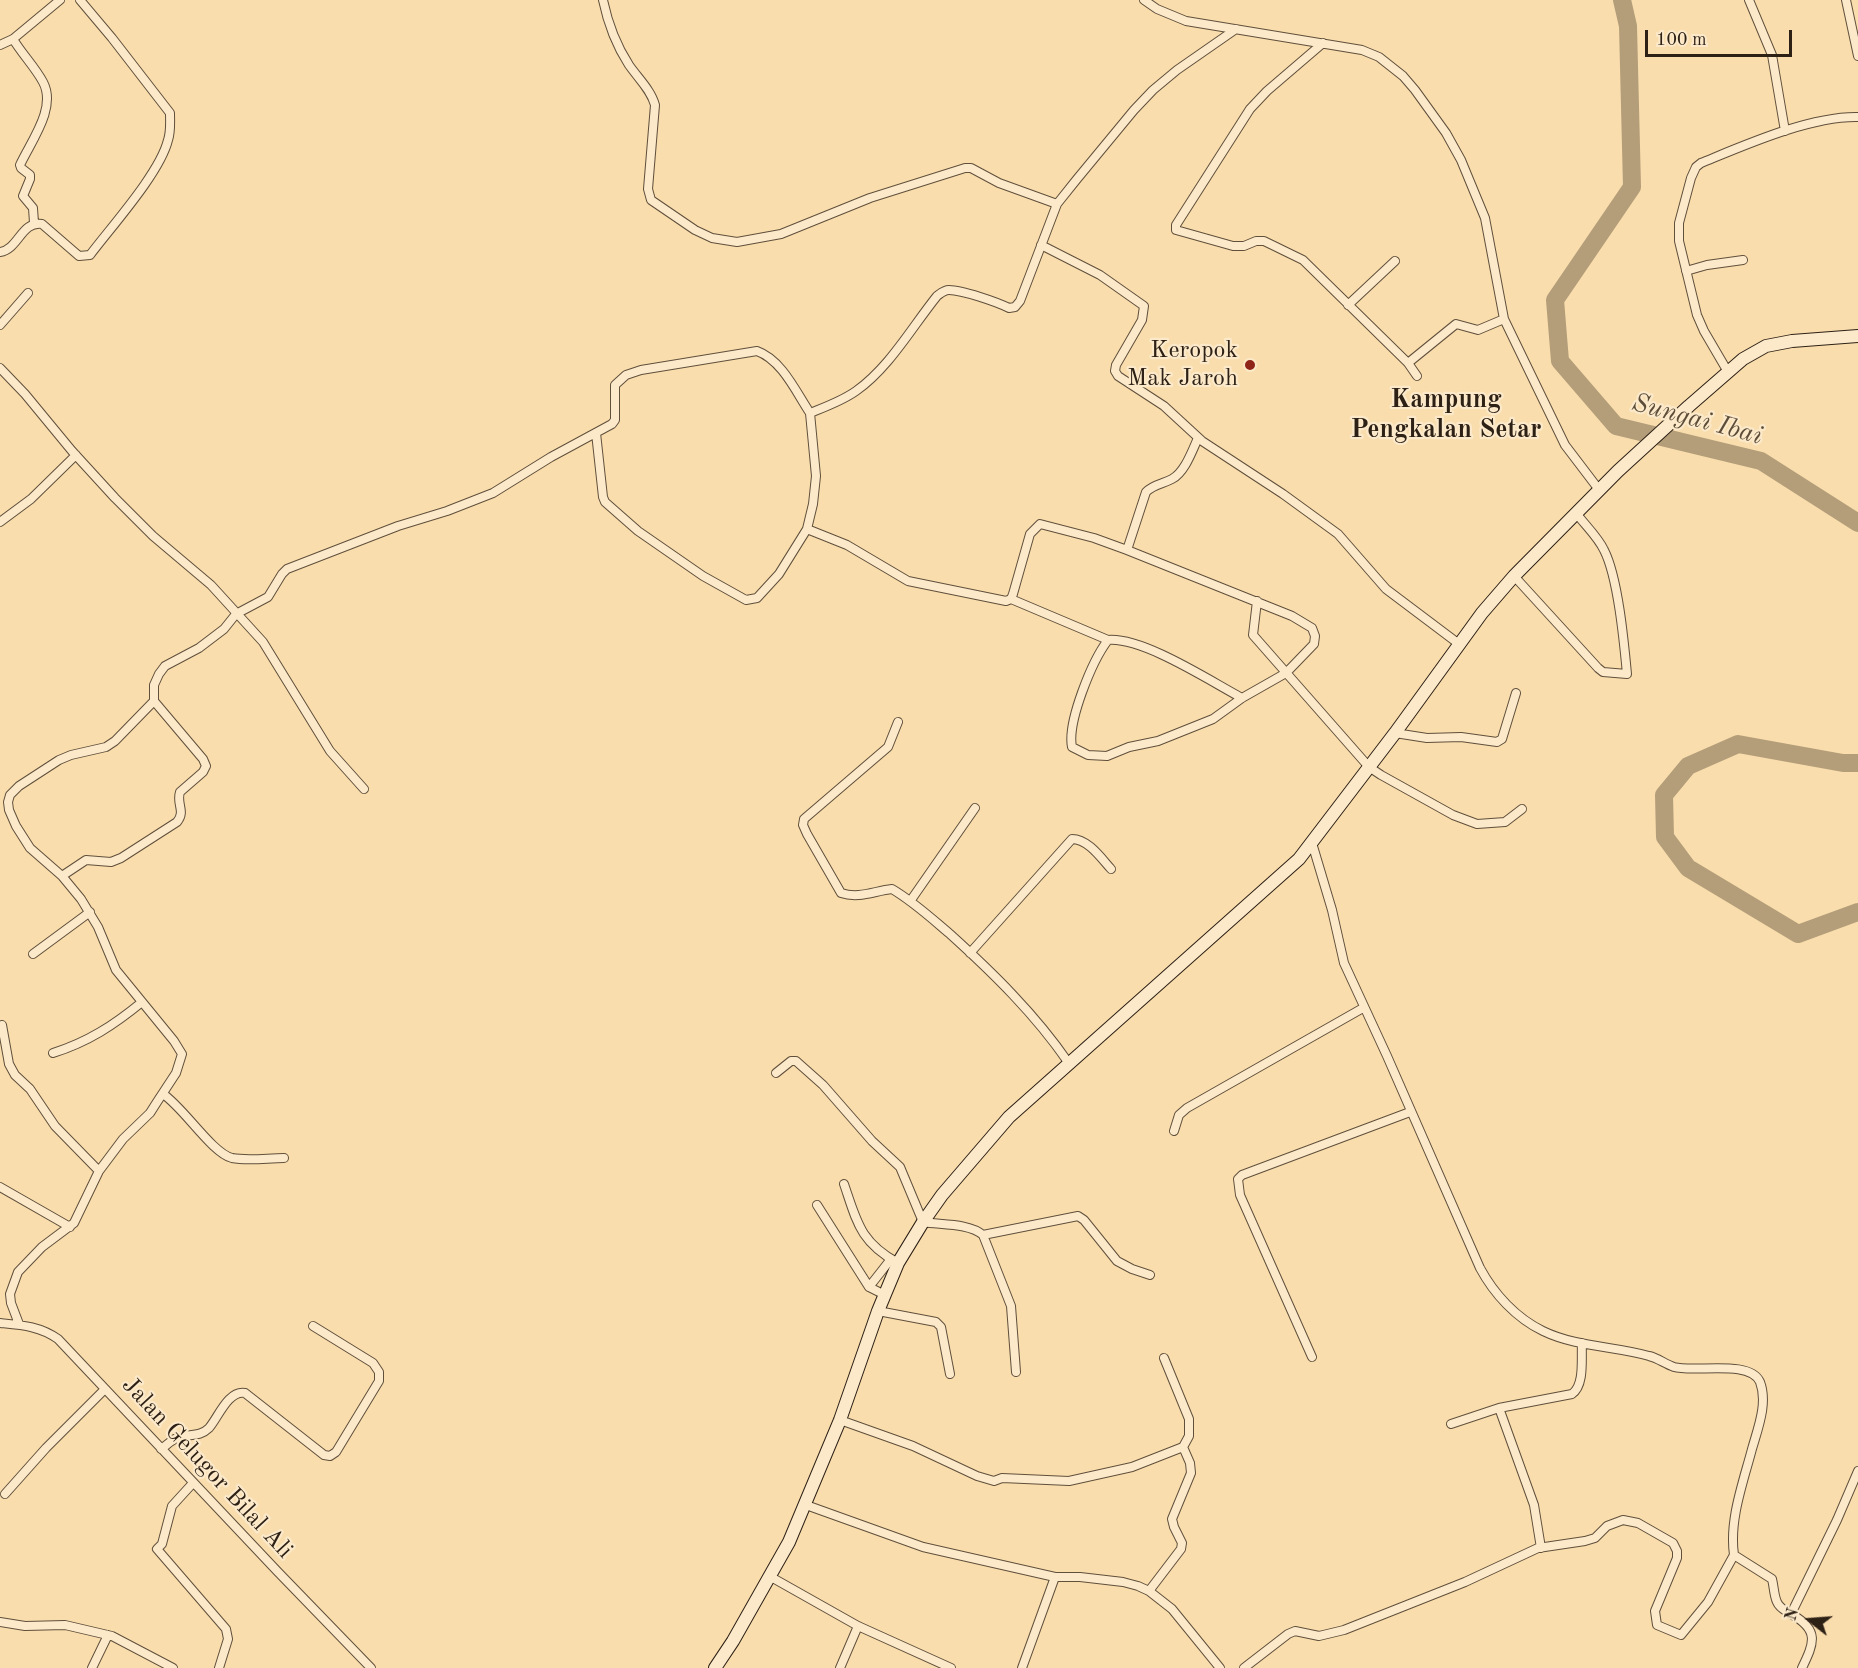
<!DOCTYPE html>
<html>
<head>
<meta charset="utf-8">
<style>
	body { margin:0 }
	#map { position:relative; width:1858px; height:1668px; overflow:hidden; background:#f9ddad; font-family:"Old Standard TT",serif }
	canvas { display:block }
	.north { position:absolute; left:1780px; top:1590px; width:60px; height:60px; -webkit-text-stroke:4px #fbe9ca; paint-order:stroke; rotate:287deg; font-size:16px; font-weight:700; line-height:24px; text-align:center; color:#2d2015 }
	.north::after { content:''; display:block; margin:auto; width:21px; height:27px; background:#2d2015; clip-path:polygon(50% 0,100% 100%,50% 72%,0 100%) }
	.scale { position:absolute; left:1645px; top:30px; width:147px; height:27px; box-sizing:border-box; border:3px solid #2d2015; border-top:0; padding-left:8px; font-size:18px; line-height:21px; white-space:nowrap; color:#2d2015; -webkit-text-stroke:4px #fbe9ca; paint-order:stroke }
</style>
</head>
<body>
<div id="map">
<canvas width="1858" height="1668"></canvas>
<div class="north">N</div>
<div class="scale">100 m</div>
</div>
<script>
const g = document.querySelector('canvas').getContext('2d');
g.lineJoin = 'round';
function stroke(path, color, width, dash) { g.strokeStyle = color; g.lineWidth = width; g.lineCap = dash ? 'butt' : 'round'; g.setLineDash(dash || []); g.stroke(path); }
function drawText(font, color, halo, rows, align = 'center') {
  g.font = font + ' "Old Standard TT",serif'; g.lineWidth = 4.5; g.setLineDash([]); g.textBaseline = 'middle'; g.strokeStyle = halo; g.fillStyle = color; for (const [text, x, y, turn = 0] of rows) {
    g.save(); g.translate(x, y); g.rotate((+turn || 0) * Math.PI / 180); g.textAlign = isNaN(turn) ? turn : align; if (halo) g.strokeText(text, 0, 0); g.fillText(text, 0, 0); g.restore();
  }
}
stroke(new Path2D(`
	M1622,0L1628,26L1632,187L1555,300L1560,361L1616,426L1761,461L1858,523
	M1858,763H1843L1738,744L1688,766L1664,795L1665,837L1688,868L1798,934L1858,912`), '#b49d79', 18);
const street = new Path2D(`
	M603,0C608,24 616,45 629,65C638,78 651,90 655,105L648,189L651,200L695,230L712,238L737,242L781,234L870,198L965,168H971L999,183L1057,204
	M1144,0L1157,9L1186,21L1362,50L1379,57L1403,76L1415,90L1446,133L1461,160L1485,218L1504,319L1565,445L1600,491
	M1749,0L1772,55L1785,131
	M1846,0L1858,56
	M1236,29L1177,70L1153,90L1134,110L1077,179L1057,204L1020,301L1015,307L1009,308C997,302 962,290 949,290C944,290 941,293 937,296C912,327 889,368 856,391C842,401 825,407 810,413L816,476L813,504L807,529L847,545L908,581L1006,601L1011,599L1013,594L1030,534L1040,524L1094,538L1127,550L1292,616L1312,628L1315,636L1314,644L1286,673L1242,698L1213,719L1158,741L1129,747L1107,756L1088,755L1072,747C1067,722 1092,661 1108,640C1143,637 1210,681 1242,698
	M13,39C22,54 35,67 43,82C57,108 31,141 20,165L21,168L30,175V179L23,196L33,208L34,223
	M1323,43L1267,91L1250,109L1176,225V230L1233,246H1244L1256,241H1264L1303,260L1408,363L1417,376
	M0,45L13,39L60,0
	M1041,245L1100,275L1144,306L1142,320L1116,365L1115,371L1118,376L1164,406L1202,441L1283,494L1338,534L1386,589L1459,644
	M0,252C19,249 21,221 42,224L79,256L90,255C111,227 160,173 168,140C171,131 170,122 170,113L112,38L80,0
	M1686,271L1707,265L1743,260
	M1348,305L1395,261
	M0,325L28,293
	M1408,363L1456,324L1478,330L1504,319
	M0,368L25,394L72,451L115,498L153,536L211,585L263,642L330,751L364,789
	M1728,372L1704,331L1697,315L1679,241V223L1691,178L1696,167L1701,163C1745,145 1810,116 1858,117
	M596,433L603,497L605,502L638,531L703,576L746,600L757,598L779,574L807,529
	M0,522L31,499L76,455
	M1127,550L1146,492C1154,484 1163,484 1172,479C1185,472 1192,451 1198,438
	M1514,576L1598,668L1603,672L1627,674C1624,642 1618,577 1604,550C1598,537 1585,525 1576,513
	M1011,599L1108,640
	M1257,601L1253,635L1369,767L1381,775L1453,815L1477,824L1505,822L1522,809
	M898,722L888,747L804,819L803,825L807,834L841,893C859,899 874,891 892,889C914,902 931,918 950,934C993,973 1035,1014 1068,1062
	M1395,733L1427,738L1461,737L1497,742L1502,739L1516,693
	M1312,843L1332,910L1344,963L1387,1056L1480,1268C1494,1294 1516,1318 1543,1331C1576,1347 1614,1346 1649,1356C1658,1358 1665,1364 1674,1367C1694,1373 1750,1359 1760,1382C1768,1403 1758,1428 1752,1449C1743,1483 1729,1520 1734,1555L1772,1579C1774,1587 1774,1596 1777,1602C1780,1609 1785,1610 1791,1614C1820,1630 1814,1643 1802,1668
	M62,876L86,860L111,862L121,858L177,822C186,811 176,804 180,792L203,772L206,766L203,759L154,701
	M911,900L975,808
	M970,953L1072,839C1088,839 1101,858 1111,869
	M33,954L90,912
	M2,1025L9,1064L15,1075L30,1089L55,1126L99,1171
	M53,1053C88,1042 114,1025 142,1002
	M776,1073L791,1061H796L823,1085L872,1141L900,1167L923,1222C941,1225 969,1223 983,1235L1011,1306L1016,1372
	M163,1094C184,1108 212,1153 232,1158C248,1161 268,1158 284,1158
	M1174,1131L1179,1115L1187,1108L1363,1008
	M844,1184C857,1222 860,1242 898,1263
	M0,1187L70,1227
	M817,1205L869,1287L885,1295
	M983,1235L1078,1216L1084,1220L1117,1261L1132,1269L1150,1275
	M869,1287L891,1259
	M878,1311L936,1322L941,1327L950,1374
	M0,1323C21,1325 40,1326 58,1339L278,1572L371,1668
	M19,1324L11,1303L10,1294L18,1272L42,1247L74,1223L99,1171L123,1139L150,1113L157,1102L176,1073L182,1054L174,1041L116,970L98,927L81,899L62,876L30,848L16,826L9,810L8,802L10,795L19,786L59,760L71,755L106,747L115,741L154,701V685L159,674L165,666L199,648L224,629L236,614L268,597L282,574L287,569L398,526L447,511L493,493L551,457L612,424L615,420V385L626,375L641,370L757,351C782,360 796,392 810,413
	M1312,1357L1240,1195L1238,1179L1242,1175L1410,1112
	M1499,1408L1534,1505L1541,1548
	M840,1420L913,1446L977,1476L994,1481L1002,1478L1069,1481L1132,1467L1183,1447L1189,1436V1419L1164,1358
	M1451,1424L1499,1408L1572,1394C1585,1385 1581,1358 1582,1343
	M161,1449C166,1446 171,1440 177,1438C188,1433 199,1438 209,1428C218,1418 228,1390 245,1393L324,1455L330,1456L336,1452L379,1381V1372L373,1363L313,1326
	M193,1483L172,1506L162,1544L157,1549L226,1629L228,1639L219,1668
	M5,1494L46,1448L105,1389
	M806,1505L923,1547L1055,1577H1080L1123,1582L1138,1586L1149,1591L1172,1609L1220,1668
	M771,1577L858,1626L951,1668
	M1149,1591L1181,1549L1182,1543L1174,1527L1172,1519L1191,1473L1190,1463L1183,1447
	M1791,1614L1837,1520L1858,1471
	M0,1622L25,1626L65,1625L112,1636L173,1668
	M92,1668L108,1635
	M840,1668L858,1626
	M1022,1668L1055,1577
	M1244,1668L1288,1634L1295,1631L1319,1636L1344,1630L1465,1582L1538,1548L1585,1541L1595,1538L1607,1526L1623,1520L1638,1523L1673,1543L1677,1551V1558L1655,1611L1657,1625L1681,1635L1708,1602L1734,1555`);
const secondary = new Path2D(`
	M715,1668L733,1641L789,1542L840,1420L878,1311L898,1263L923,1222L942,1195L1009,1117L1299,859L1395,733L1482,613L1514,576L1618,471L1689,406L1743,359L1766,346L1792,341L1858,336`);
stroke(street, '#604f3b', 10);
stroke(secondary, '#2d2015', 14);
stroke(street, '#fbe9ca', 8);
stroke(secondary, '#fbe9ca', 12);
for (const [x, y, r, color] of [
	[1250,365,6,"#8f2418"]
]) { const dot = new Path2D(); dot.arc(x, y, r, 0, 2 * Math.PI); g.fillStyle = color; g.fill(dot); stroke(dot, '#fbe9ca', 2); }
drawText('24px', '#2d2015', '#fbe9ca', [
	["Keropok",1238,351],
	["Mak Jaroh",1238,379]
], 'right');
drawText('24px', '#2d2015', '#fbe9ca', [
	["Jalan Gelugor Bilal Ali",207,1468,47]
]);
drawText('bold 26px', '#2d2015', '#fbe9ca', [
	["Kampung",1446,400],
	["Pengkalan Setar",1446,430]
]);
drawText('italic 26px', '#5c4c38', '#fbe9ca', [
	["Sungai Ibai",1697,420,15]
]);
</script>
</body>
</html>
